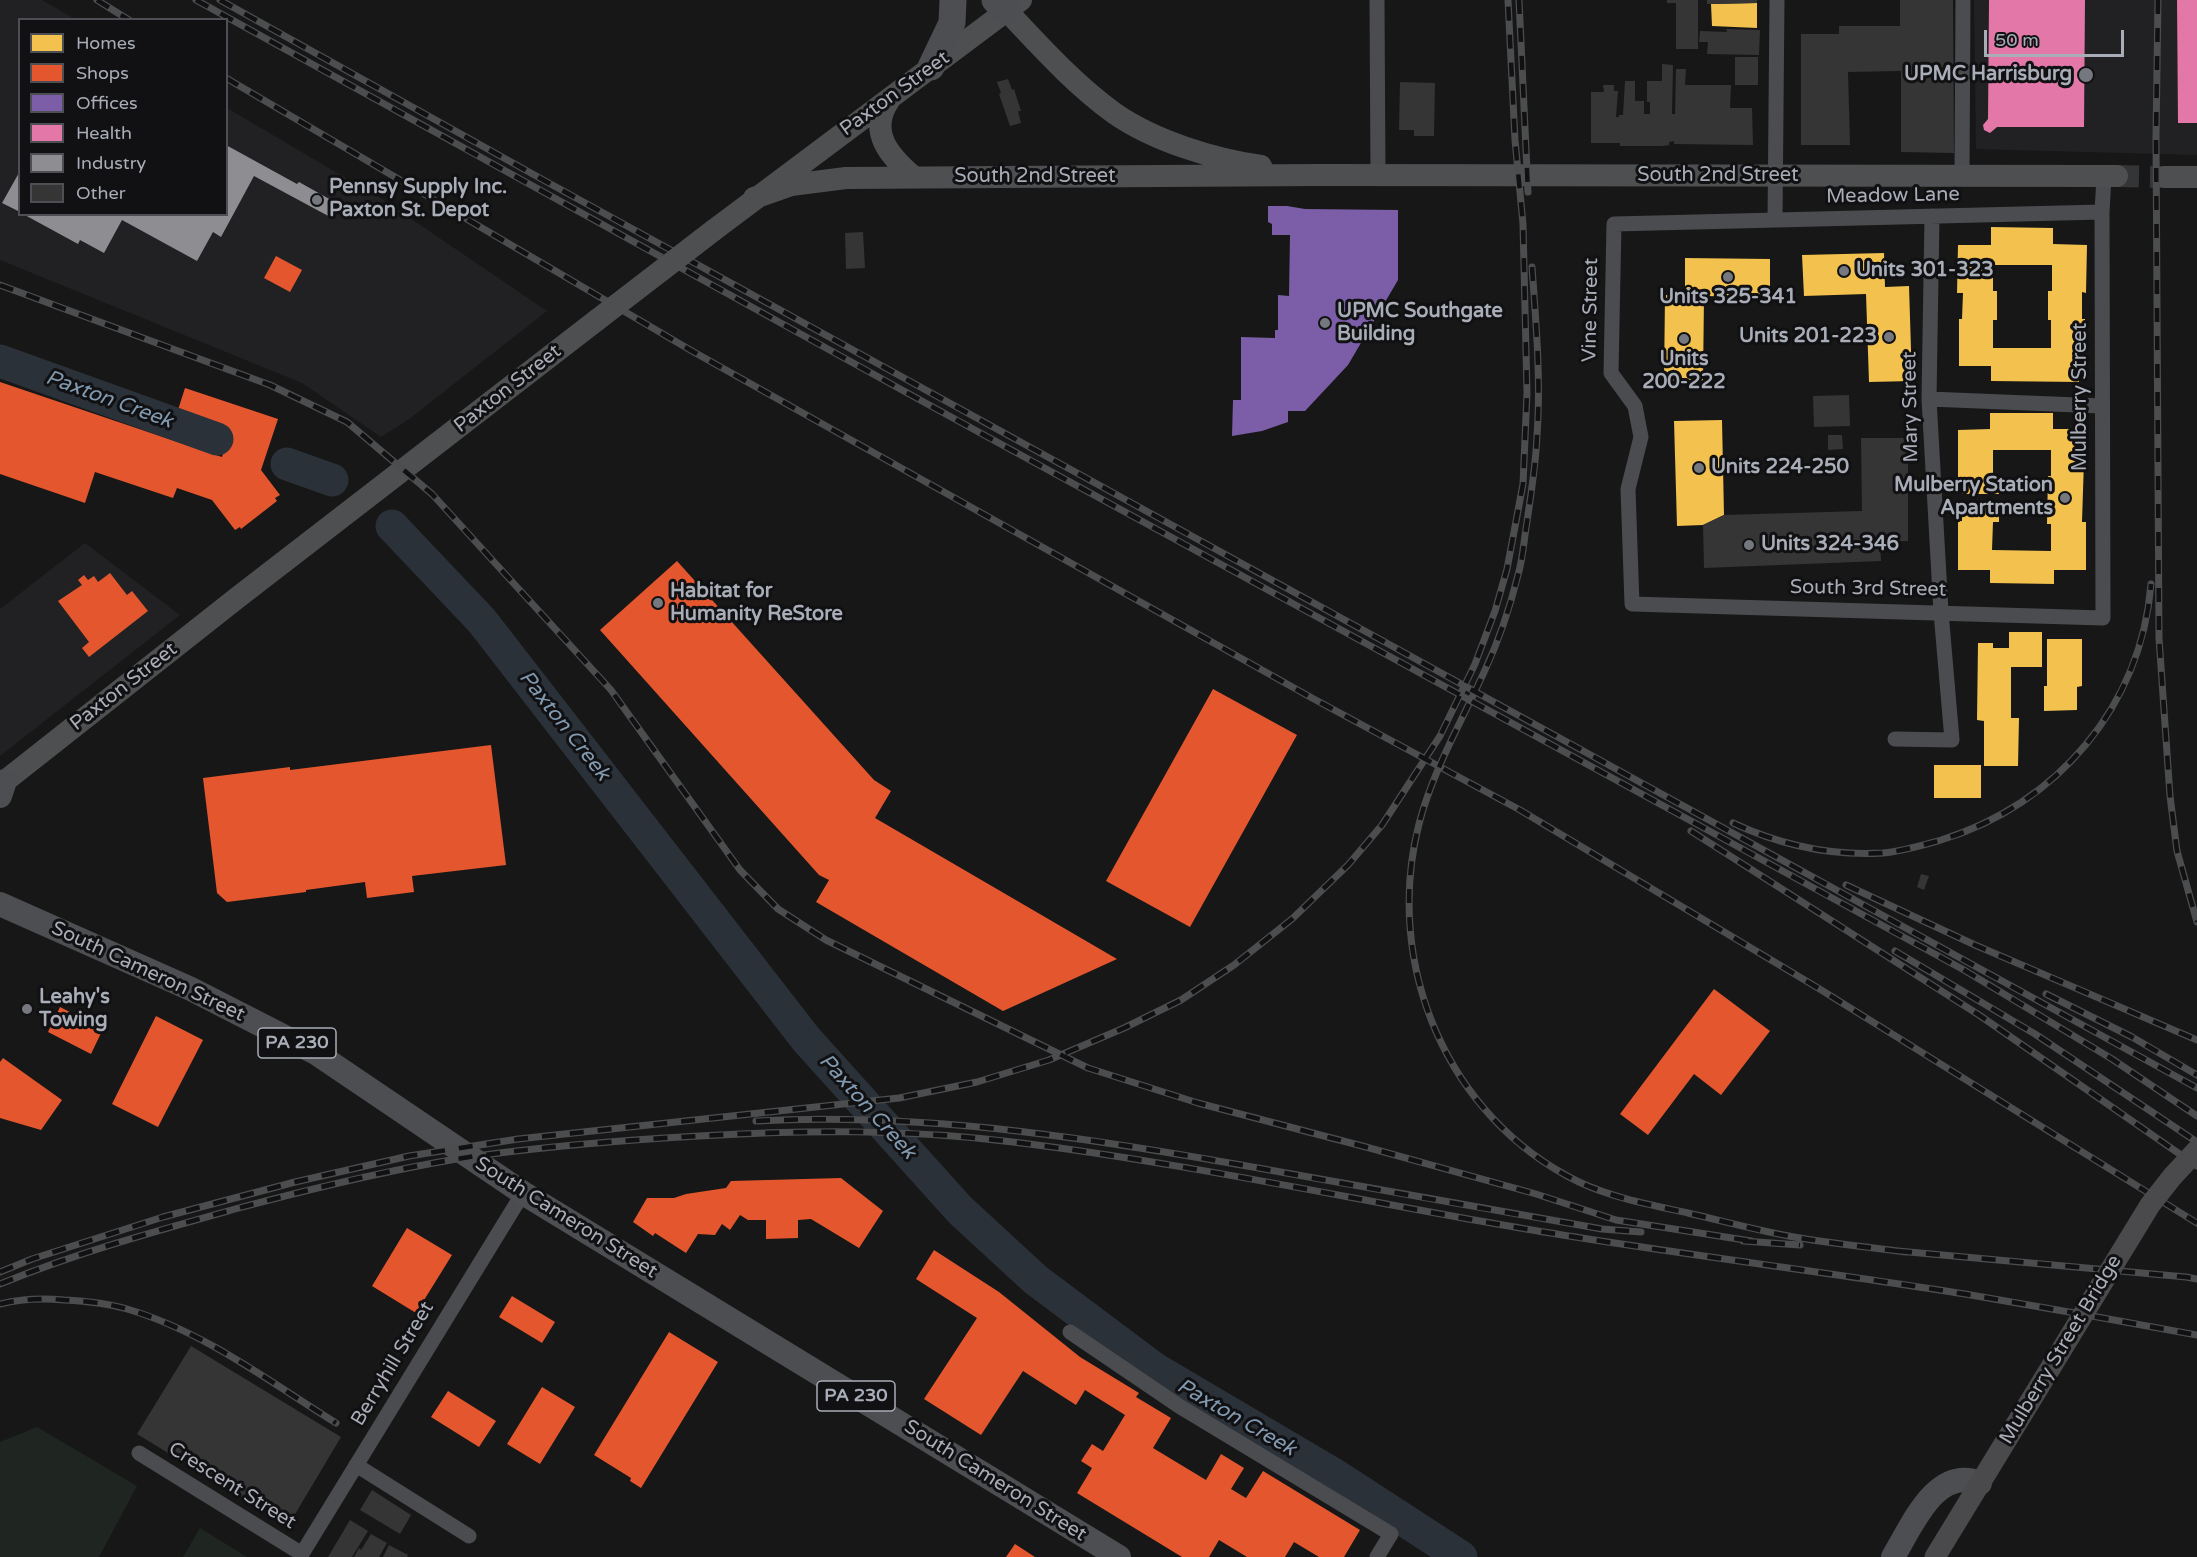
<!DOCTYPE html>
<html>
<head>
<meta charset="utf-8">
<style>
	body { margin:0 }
	#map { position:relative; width:2197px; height:1557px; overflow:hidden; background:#171717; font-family:"Varela Round",sans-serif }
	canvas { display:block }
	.legend { position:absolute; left:18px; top:18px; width:210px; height:198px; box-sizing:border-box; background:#111113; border:2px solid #4e4f55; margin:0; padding:8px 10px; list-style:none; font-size:18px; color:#a9adb7 }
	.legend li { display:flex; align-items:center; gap:12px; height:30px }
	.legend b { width:30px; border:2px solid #4e4f55 }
	.scale { position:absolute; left:1984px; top:30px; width:140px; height:27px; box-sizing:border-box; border:3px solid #a9adb7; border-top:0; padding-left:8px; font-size:18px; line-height:21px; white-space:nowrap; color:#a9adb7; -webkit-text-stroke:4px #111113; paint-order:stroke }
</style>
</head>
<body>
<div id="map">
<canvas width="2197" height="1557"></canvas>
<ul class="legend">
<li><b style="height:16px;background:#f2c14e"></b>Homes</li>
<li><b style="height:16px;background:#e4572e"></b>Shops</li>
<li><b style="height:16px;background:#7b5ea7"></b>Offices</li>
<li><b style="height:16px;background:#e377a8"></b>Health</li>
<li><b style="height:16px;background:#8d8d92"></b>Industry</li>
<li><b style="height:16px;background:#353536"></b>Other</li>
</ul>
<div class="scale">50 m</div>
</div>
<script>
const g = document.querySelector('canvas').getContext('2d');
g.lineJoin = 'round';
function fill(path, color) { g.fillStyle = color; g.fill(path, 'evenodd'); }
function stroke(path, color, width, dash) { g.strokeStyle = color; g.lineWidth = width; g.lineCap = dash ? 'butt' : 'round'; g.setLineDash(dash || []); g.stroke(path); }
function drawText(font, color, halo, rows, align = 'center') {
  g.font = font + ' "Varela Round",sans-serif'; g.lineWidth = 6; g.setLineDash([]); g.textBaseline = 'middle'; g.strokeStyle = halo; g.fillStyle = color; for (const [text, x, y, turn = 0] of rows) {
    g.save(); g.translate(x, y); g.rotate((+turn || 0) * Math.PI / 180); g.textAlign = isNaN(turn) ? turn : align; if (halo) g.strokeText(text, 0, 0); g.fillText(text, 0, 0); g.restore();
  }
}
fill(new Path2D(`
	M0,0H42L75,19L20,20V214H226L227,108L385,201L547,311L408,420L381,437L302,383L0,260Z
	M1974,0H2197V155L1976,149Z
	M85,543L180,615L0,756V609Z`), '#212123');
fill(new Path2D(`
	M37,1427L137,1486L99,1557H0V1442Z
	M200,1528L247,1557H183Z`), '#1f2520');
fill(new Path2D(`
	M1757,3V28L1712,26L1711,4Z
	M1991,227L2053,228V244L2087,245L2086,293L2082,292V319H2085V377H2078L2079,382L1991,381V366H1959V319H1962L1963,293H1957L1958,245H1991ZM1993,265H2052V291H2048V320H2051V348H1993V320H1997V291H1993Z
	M1884,253L1885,287L1909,286L1912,381L1869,382L1866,294L1804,296L1802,255Z
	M1685,258L1770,259V297L1704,296L1703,381H1664L1665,295H1685Z
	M1990,413H2053V429H2085L2082,522H2086V570H2054V584L1990,583V570H1958V521H1962V503H1978V507H1999V522H1993L1992,550L2051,551V524H2047L2048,476H2051V450H1993V476H1999V494H1962V478L1958,479V430L1990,429Z
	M1722,420L1724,515L1703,525L1677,526L1674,421Z
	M2009,632H2042V667H2011V718H2019L2018,766H1984V721L1977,720L1978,643H1993V648H2009Z
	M2047,639H2082V686L2077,687V710L2044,711V686H2047Z
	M1934,765H1981V798H1934Z`), '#f2c14e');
fill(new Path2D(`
	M276,256L302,270L290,292L264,278Z
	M0,382L222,457L227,441L224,434L176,416L185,388L278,419L261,470L280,495L275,498L277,501L241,529L240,527L235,530L212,500L177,488L173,498L95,472L85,503L0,474Z
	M677,561L874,780L891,791L875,818L1117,959L1003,1011L816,902L829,880L819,875L600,630Z
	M110,573L127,595L132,591L148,611L89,657L82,648L89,642L58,601L82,585L78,580L84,575L88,580L94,576L98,582Z
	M1213,689L1297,735L1190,927L1106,881Z
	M491,745L506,865L412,876L414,892L367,898L365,882L306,890V892L227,902L217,893L203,778L290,767V770Z
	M1714,989L1770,1031L1721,1095L1694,1074L1648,1135L1620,1114Z
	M60,1007L103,1029L91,1054L48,1032Z
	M156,1016L203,1040L158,1127L112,1104Z
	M3,1058L62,1100L41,1130L0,1118V1062Z
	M841,1178L883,1211L859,1248L811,1219L798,1220V1238L766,1239V1220H748L740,1215L730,1230L722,1224L715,1235L698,1234L686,1253L655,1233L653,1236L633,1222L647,1198H674L686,1194L726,1188L731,1181Z
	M407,1228L452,1255L416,1313L372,1286Z
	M934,1250L999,1292L1080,1357L1139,1393L1136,1397L1171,1418L1153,1448L1206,1480L1221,1454L1244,1468L1231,1489L1246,1498L1263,1471L1360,1530L1344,1557H1319L1294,1542L1285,1557H1247L1219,1540L1209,1557H1182L1077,1493L1092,1468L1081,1461L1092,1444L1103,1451L1125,1415L1085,1390L1076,1405L1023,1371L981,1435L924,1399L977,1318L916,1279Z
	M512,1296L555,1322L542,1343L499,1317Z
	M669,1332L718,1362L641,1488L630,1481L631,1478L594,1455Z
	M542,1387L575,1407L540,1464L507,1444Z
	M448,1391L496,1421L479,1447L431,1417Z
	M1015,1544L1035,1557H1006Z`), '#e4572e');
fill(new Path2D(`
	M1268,206H1287L1305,209L1398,210V280L1348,365L1305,411H1288V422L1262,431L1232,436L1233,400H1241V337L1275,338V330H1278V295L1289,296L1290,235H1272V224L1268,222Z`), '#7b5ea7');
fill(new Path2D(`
	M1989,0H2085L2084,127H1997L1990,133L1984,130L1983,125L1988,119Z
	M2177,0H2197V123H2178Z`), '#e377a8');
fill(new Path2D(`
	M226,145L297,184L299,182L340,205L332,218L254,176L221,237L213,232L197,261L122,220L104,253L80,240L78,244L23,214H226Z
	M20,171V212L2,203Z`), '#8d8d92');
stroke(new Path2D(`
	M0,361L217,439
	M287,464L332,480
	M392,526L482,621L806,1039L960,1210L1036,1280L1155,1369L1338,1477L1461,1557`), '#2b3138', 33);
fill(new Path2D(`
	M1667,0H1698V49H1676V3H1667Z
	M1707,0H1757V3L1707,4Z
	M1900,0H1953L1954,153L1901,152V71L1848,72L1850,145H1801V34H1839V26H1900Z
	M1726,29L1760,30L1759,55L1707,54L1708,42H1699L1700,31L1727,32Z
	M1735,57H1758V85H1735Z
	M1662,64L1673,65L1672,114H1675L1676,69H1686L1685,85H1731L1730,108H1752L1753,145L1674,144V141L1669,142V145L1663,146H1620V143H1591V92H1604L1603,85H1614V91H1618L1616,117H1619V115H1623L1625,81H1635V101H1644V114H1650V102H1647V81H1662Z
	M1008,79L1012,90L1014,89L1021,111H1018L1021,123L1010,126L999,94L1001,93L997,82Z
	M1400,82L1435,83L1434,136H1414V130H1399Z
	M863,232L865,268L846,269L845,233Z
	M1849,395L1850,426L1814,427L1813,396Z
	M1828,435H1842L1843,449L1828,450Z
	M1861,438H1908V541L1880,542L1881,561L1704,568L1703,525L1724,515L1862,511Z
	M1921,874L1929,876L1924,890L1917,887Z
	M191,1346L341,1437L288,1526L137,1434Z
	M372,1490L411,1515L400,1534L360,1510Z
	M350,1520L368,1531L352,1557H328Z
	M371,1534L387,1543L379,1557H354L359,1548L361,1550Z
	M389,1545L408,1555L407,1557H383Z`), '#353536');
stroke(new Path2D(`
	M2117,176L2165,177`), '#343537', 22, [22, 11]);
stroke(new Path2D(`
	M1377,0L1378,175
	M1962,176L1963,0
	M2102,212L1614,224L1611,373L1635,406L1641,437L1628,489L1632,604L2103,618L2102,212L2104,177
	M1775,220L1777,0
	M1929,399L2102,406
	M1895,739L1952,740L1941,612L1929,399L1932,216
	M1070,1332L1179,1406L1391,1534L1377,1557
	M139,1453L302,1554
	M356,1465L469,1536
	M300,1557L523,1193`), '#4b4c4f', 15);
stroke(new Path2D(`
	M1007,11C1041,47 1074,84 1114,113C1154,141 1213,159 1261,166
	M890,99C867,131 889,156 914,177
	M2165,177H2197
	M754,198L791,185L846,178L1319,175L2117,176
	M714,230L1021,0
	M0,785L237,598L597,320`), '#4d4f51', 22);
stroke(new Path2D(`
	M0,796L5,781
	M0,904L191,989L316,1053L523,1193L1119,1557
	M1893,1557C1912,1526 1936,1465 1980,1483`), '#4d4e51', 24);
stroke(new Path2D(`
	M995,0L1007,11
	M931,67L952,23L953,0`), '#4d4e51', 27);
const rail = new Path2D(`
	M97,0L129,20
	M196,0L931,406L1964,970L2112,1059L2197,1116
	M220,0L547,182L2197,1088
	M1519,0L1528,192
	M2158,0L2156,137L2159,638L2170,796L2177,851L2197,922
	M226,78L692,351L1312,698L1520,810L1818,988L2197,1223
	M1532,267C1536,323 1541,379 1537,435C1536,464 1531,493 1527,522C1524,539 1523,558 1518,575C1510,607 1499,640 1485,670C1462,721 1433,770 1419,824C1383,964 1447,1118 1579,1182C1613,1198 1651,1205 1688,1213C1727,1222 1767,1233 1806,1239C1839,1244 1873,1248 1906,1252
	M0,285L270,385L347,422L432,494L611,690L740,870L778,909L826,940L1088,1068L1198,1103L1366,1147L1536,1194L1616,1220L1751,1241
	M1733,823C1780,845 1831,856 1883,853C1903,851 1923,845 1941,840C2058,804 2141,706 2151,584
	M1691,831L1979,1015L2197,1166
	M1846,885L1975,945L2197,1040
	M1895,951L2035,1034L2197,1142
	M2046,994L2132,1037L2197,1075
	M756,1121C933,1112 1102,1140 1275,1171C1384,1191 1493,1210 1602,1229L1641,1232
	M1743,1241L1800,1245
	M1898,1251L2186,1277L2197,1279
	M0,1272L32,1259L163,1217L295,1182L409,1156L518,1139L899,1098L977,1082L1049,1060L1124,1028L1181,1000L1234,965L1292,919L1348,865L1382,825L1440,736L1475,664L1495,611L1507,569L1523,484L1527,393L1523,224L1515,140L1508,0
	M0,1284C76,1253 156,1231 235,1209C314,1188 395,1168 476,1156C550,1146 625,1140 699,1136C804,1130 908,1129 1013,1142C1187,1163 1359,1201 1532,1230C1676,1254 1821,1271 1965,1294C2042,1307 2120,1321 2197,1335
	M0,1304C20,1299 43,1298 64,1300C84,1301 107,1303 127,1309C203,1331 270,1382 336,1423`);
stroke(rail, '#4c4d4e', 7);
stroke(rail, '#111113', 4.5, [14]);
stroke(new Path2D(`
	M1935,1557L2150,1205L2172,1177L2197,1150`), '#4a4a4d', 21);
stroke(new Path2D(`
	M597,320L714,230`), '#4d4f51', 22);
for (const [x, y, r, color] of [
	[2086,75,8,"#76787f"],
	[317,200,6,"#76787f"],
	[1844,271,6,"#76787f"],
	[1728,277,6,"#76787f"],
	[1325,323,6,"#76787f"],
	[1889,337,6,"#76787f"],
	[1684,339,6,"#76787f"],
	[1699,468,6,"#76787f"],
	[2065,498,6,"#76787f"],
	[1749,545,6,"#76787f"],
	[658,603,6,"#76787f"],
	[27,1009,6,"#76787f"]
]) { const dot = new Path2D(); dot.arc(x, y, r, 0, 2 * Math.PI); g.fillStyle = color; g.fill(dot); stroke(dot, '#111113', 2); }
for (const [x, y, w] of [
	[297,1043,78],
	[856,1396,78]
]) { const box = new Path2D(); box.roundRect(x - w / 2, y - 15, w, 30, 4.5); g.fillStyle = '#111113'; g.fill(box); stroke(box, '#a9adb7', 1.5); }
drawText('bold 18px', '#a9adb7', null, [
	["PA 230",297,1043],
	["PA 230",856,1396]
]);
drawText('bold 20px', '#a9adb7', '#111113', [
	["UPMC Harrisburg",2072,75,"right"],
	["Pennsy Supply Inc.",329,188],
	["Paxton St. Depot",329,211],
	["Units 301-323",1856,271],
	["Units 325-341",1728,298,"center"],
	["UPMC Southgate",1337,312],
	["Building",1337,335],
	["Units 201-223",1877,337,"right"],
	["Units",1684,360,"center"],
	["200-222",1684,383,"center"],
	["Units 224-250",1711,468],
	["Mulberry Station",2053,486,"right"],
	["Apartments",2053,509,"right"],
	["Units 324-346",1761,545],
	["Habitat for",670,592],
	["Humanity ReStore",670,615],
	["Leahy's",39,998],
	["Towing",39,1021]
], 'left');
drawText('20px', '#a9adb7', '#111113', [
	["Paxton Street",895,94,-36],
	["South 2nd Street",1718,176],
	["South 2nd Street",1035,177],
	["Meadow Lane",1893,196,-1],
	["Vine Street",1591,310,-89],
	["Paxton Street",508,389,-38],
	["Mulberry Street",2081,397,-90],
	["Mary Street",1911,407,-91],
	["South 3rd Street",1868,589,1],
	["Paxton Street",124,687,-38],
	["South Cameron Street",148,972,25],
	["South Cameron Street",566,1218,32],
	["Mulberry Street Bridge",2061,1350,-59],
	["Berryhill Street",393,1364,-59],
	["South Cameron Street",995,1481,32],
	["Crescent Street",232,1486,32]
]);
drawText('italic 21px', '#829ab0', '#111113', [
	["Paxton Creek",109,400,20],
	["Paxton Creek",564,726,52],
	["Paxton Creek",867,1107,48],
	["Paxton Creek",1236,1418,30]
]);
</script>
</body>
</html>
